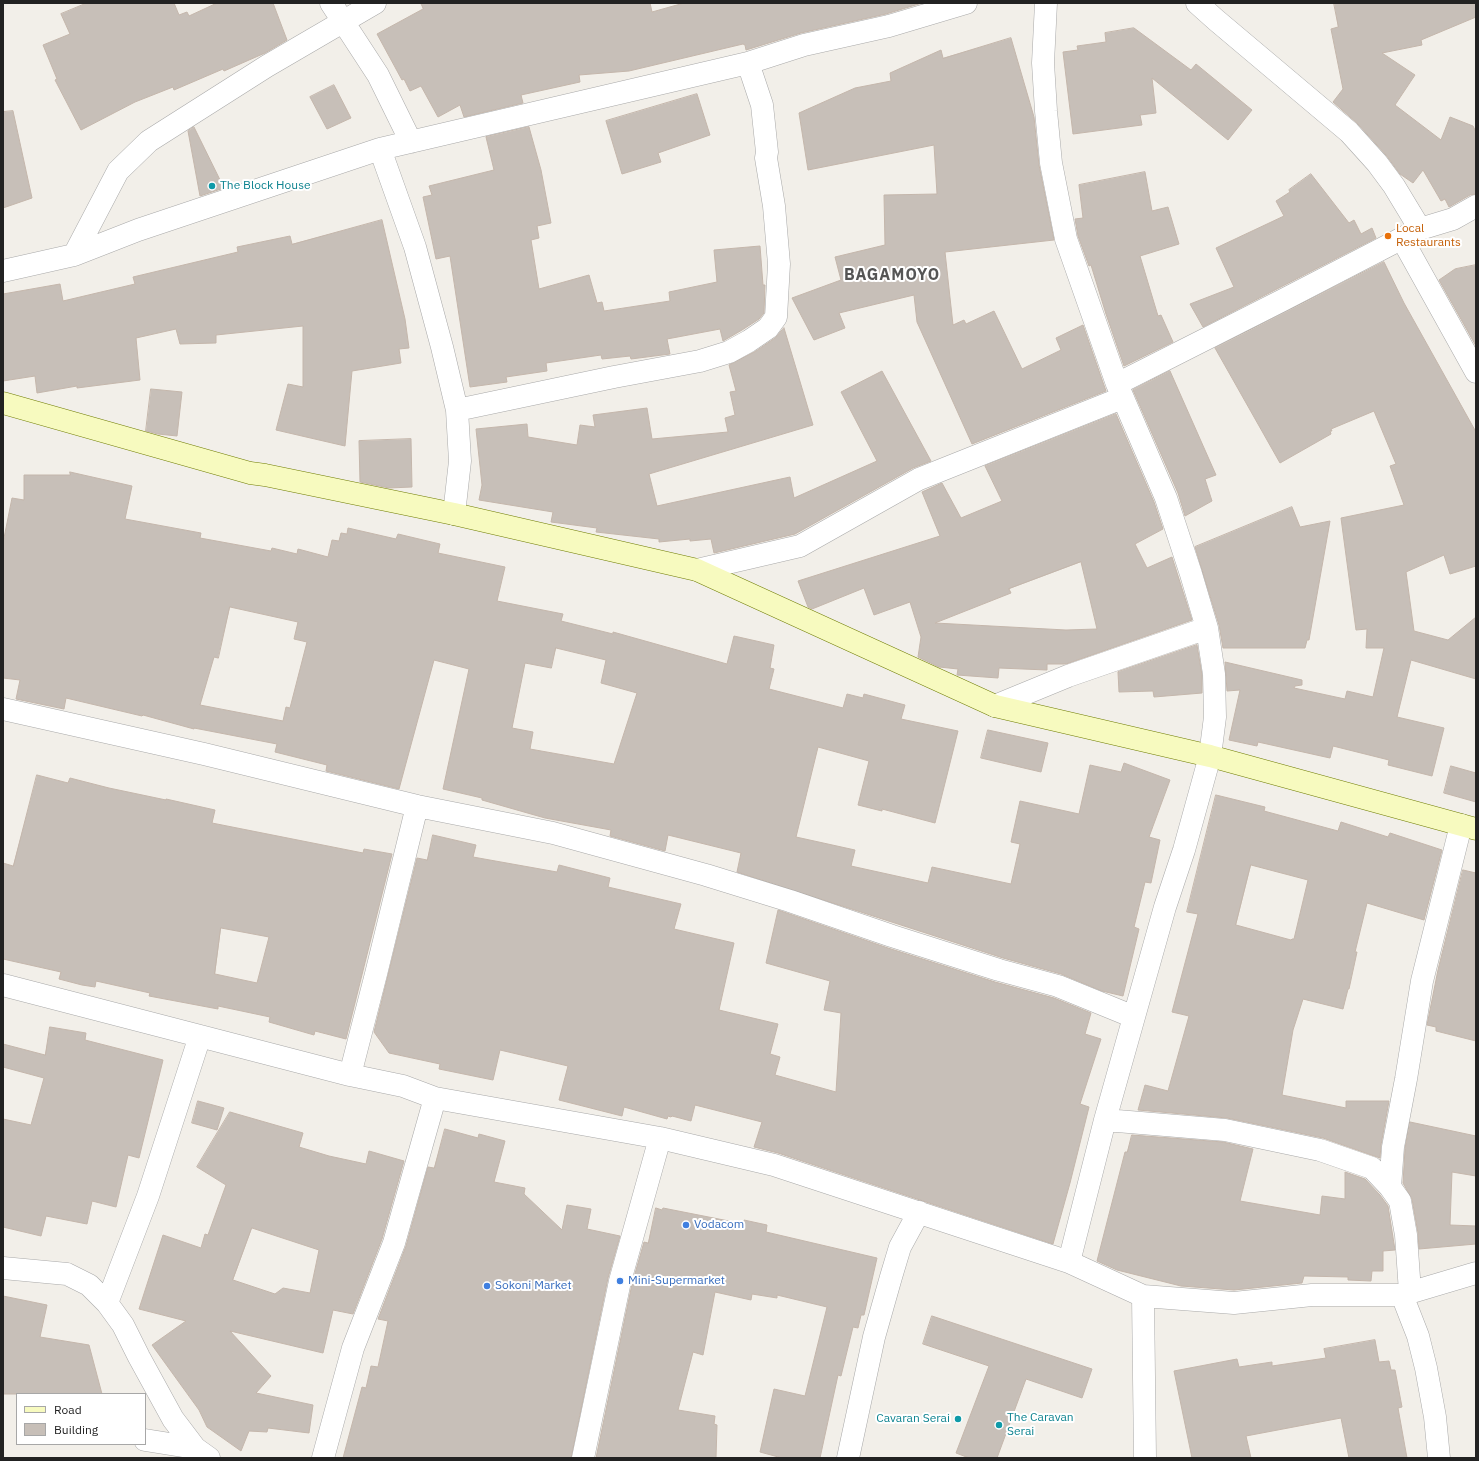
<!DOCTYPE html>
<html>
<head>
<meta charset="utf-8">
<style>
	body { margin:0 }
	#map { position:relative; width:1479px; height:1461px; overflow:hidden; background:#f2efe9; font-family:"IBM Plex Sans",sans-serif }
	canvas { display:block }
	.frame { position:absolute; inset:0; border:4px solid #222; pointer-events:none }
	.legend { position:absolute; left:16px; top:1393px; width:130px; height:52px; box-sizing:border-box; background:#fff; border:1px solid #a7a7a7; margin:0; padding:5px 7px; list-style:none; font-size:12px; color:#222 }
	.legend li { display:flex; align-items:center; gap:8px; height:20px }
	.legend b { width:20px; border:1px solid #a7a7a7 }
</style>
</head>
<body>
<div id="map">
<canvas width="1479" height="1461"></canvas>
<div class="frame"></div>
<ul class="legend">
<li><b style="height:5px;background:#f7fabf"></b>Road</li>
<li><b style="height:11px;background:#c7bfb8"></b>Building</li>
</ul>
</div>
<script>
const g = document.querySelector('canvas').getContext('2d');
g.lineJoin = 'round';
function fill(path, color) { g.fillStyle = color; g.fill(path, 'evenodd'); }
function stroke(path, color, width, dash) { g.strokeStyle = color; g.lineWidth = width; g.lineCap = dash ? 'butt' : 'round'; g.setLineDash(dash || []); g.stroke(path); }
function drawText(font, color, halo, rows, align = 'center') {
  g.font = font + ' "IBM Plex Sans",sans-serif'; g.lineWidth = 4; g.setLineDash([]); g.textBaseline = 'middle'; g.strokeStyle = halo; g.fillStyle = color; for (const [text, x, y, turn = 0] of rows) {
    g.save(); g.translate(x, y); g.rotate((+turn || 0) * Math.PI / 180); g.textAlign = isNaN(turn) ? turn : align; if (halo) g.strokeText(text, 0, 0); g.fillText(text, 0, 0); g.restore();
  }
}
const building = new Path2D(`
	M87,3H174L179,15L187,12L189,16L217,3H273L287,40L265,53L224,71L223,69L174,90L173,87L135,102L81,130L55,80L57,79L43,45L70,34L61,14Z
	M421,3H650L652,12L684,3H922L886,14L801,33L746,50L745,45L743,44L629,71L579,75L580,82L521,95L523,103L464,117L460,105L438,117L421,86L410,91L404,79L402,80L377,34L423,9Z
	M1334,3H1476V17L1421,40L1422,45L1382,53L1415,75L1395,105L1441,140L1450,117L1473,126L1476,132V194L1470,195L1449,207L1445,199L1441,201L1423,170L1413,183L1400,174L1386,155L1358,124L1333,102L1343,89L1331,29L1338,27Z
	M1134,28L1191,70L1196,64L1252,110L1228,140L1152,78L1156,113L1140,115L1142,125L1073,134L1063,52L1078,50L1077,46L1106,42L1105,33Z
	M1011,38L1034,117L1039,165L1054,240L945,252L953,325L964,320L966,324L994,311L1022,369L1061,350L1056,338L1083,325L1106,391L972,444L917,322L914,295L839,313L845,328L814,340L792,298L841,280L835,257L885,245L884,195L937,194L934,145L808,170L799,113L855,88L891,81L890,73L941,50L943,58Z
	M334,85L351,118L327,129L310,97Z
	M697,94L710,135L658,153L661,162L622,174L606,121Z
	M13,111L32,198L3,208V112Z
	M194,127L224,188L200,196L188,131Z
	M529,127L541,170L551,223L537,226L539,238L531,240L539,289L589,275L597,303L602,302L604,311L670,301L669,292L717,282L714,250L760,246L763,285H765L764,313L759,319L742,330L723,341L720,329L667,339L670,354L631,359L630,356L602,359L601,355L546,363L547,371L506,377L507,382L470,387L450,256L436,259L423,197L432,195L429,186L494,170L486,137Z
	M1145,172L1152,211L1168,207L1179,244L1140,256L1158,316L1161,315L1173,342L1124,366L1106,314L1091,265L1089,266L1078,236L1075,219L1083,218L1079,185Z
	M1311,174L1349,223L1354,220L1361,234L1372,228L1376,238L1203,327L1190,304L1234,287L1216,248L1284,216L1276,201L1290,192L1289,190Z
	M382,220L405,319L409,348L399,349L401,363L352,371L345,446L276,430L288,384L303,387V326L216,335V343L180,344L176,329L136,338L140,380L77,388V386L37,393L35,376L3,381V294L60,284L63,301L135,284L133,277L238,252L237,247L290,236L292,244Z
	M1384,262L1404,303L1476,432V566L1450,574L1444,555L1406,572L1414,631L1448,640L1476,617V679L1411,660L1397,717L1444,728L1432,776L1388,765L1389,760L1333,746L1330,758L1258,742L1257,746L1229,740L1240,690L1227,691L1225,662L1302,680V685L1295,686L1294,688L1345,699L1347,691L1373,697L1384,648H1366L1367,629L1356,630L1341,518L1404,505L1390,466L1396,464L1374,411L1331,429L1332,431H1330L1331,434L1280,463L1215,348Z
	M1476,265V346L1439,280L1455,269Z
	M784,328L813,425L649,474L657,506L790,477L794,498L877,461L841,392L882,371L931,461L913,468L795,534L714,553L711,539L690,541V539L659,542V539L596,532L597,528L551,522L553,512L479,500L482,485L476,429L527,424L528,437L577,445L580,425L595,427L593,415L647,408L652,439L728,432L725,418L735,415L730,392L736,391L729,365L756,351L775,338Z
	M1170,371L1216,475L1205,479L1212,501L1185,516L1178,493L1133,390Z
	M151,389L182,392L177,436L158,434L146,431Z
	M1116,414L1154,502L1163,529L1135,544L1147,568L1172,557L1192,620L1066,664H1047V670L999,668L998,678L957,675L958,669L939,667L918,657L921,637L910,602L874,615L864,588L812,609L808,607L798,581L940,536L922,492L942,483L961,518L1002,501L985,466ZM1081,562L1097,629L1066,630L935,623L1011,593L1009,589Z
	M411,439L412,487L389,488L360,482L359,441Z
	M70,472L132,486L125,519L201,533L200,538L271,551L272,548L297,554L298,549L328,557L332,540L339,541L341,533L347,534L348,528L396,539L398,534L440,544L438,553L505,567L497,601L563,614L561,621L613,634V632L727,664L734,636L774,645L770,668L774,669L769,689L843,708L847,694L863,698L864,694L905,705L901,719L958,731L935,823L882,809V811L858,805L869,761L818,747L796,837L855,850L851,866L928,883L932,867L1011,884L1020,844L1011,842L1020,801L1079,814L1090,765L1121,772L1124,763L1170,780L1149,837L1160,840L1151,883L1145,882L1134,927L1139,929L1123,996L1102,991L1061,974L1003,958L737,872L741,853L668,835L665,851L610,836L611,830L545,818L482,800V798L443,789L469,669L434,660L399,789L326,771L327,765L275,752L277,744L194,728V729L143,715L142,716L66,698L64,709L16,699L20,680L3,678V543L12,498L24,500V475H70ZM230,607L298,622L294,639L307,642L290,708L286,707L283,721L200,705L214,657L218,658ZM556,648L606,660L601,683L637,693L614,764L530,749L533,732L512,728L525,663L551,668Z
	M1292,507L1300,527L1330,521L1309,640H1307L1305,648H1223L1219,625L1195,547Z
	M1197,645L1202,675V693L1154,697L1153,691L1119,692L1118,672Z
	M988,730L1048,743L1041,772L981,758Z
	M1451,766L1476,773V802L1444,793Z
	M37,775L68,783L70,778L109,788L166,800V799L215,810L212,823L363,853L364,849L392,854L346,1039L315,1031L314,1035L269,1022L270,1017L218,1006V1009L149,996L150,993L96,981L95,987L82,985L59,979L61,972L3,959V863L13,866ZM221,928L269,937L257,983L215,974Z
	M1216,795L1265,807L1264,811L1338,831L1341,822L1388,837L1390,833L1442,850L1424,920L1367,903L1355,952H1357L1349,989H1348L1343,1009L1303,999L1293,1030L1282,1095L1346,1108V1101H1389L1381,1145L1380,1158L1323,1138L1227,1118L1138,1110L1145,1085L1168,1091L1189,1016L1172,1012L1198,914L1187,912ZM1251,865L1308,880L1294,939H1292L1291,940L1236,925Z
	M433,835L476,845L473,857L557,872L559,865L610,878L608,887L681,904L674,929L734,943L719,1010L778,1024L770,1054L780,1057L775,1075L836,1092L841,1013L824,1010L830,981L766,963L778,910L888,948L995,982L1054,998L1091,1013L1085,1034L1101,1039L1080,1104L1089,1107L1070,1183L1053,1244L778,1153L754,1147L762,1122L695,1105L691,1121L672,1116L671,1117L668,1116L667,1119L624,1107L622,1116L559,1100L568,1066L500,1050L493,1080L439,1069L440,1064L389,1053L374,1032L417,858L427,860Z
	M1463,870L1476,873V1041L1436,1031V1027L1427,1025L1438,970Z
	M50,1027L86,1033L85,1040L163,1060L139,1158L128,1155L116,1207L92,1201L87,1224L46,1216L41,1236L3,1227V1119L31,1125L44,1078L3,1067V1044L45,1055Z
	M198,1101L224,1108L217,1130L192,1123Z
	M230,1112L303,1133L299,1147L329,1156L366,1164L369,1151L404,1161L382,1239L353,1314L333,1310L323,1353L230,1331L271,1376L256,1393L313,1405L309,1433L268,1428L267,1432L249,1431L241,1451L207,1427L199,1410L152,1345L186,1321L139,1309L163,1235L201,1248L205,1234L208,1235L226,1185L197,1167ZM252,1228L319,1250L310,1293L283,1288L275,1294L233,1280Z
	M1410,1122L1476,1136V1176L1452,1172L1450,1225L1476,1226V1244L1419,1249L1418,1233L1412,1199L1403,1183L1405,1149Z
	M445,1129L478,1138L479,1134L505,1141L494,1182L525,1188L524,1194L562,1230L567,1205L591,1209L587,1229L620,1236L608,1278L571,1458H343L362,1387L366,1388L371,1366L378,1367L388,1321L378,1319L406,1246L428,1167L434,1168Z
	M1132,1135L1223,1142L1253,1149L1240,1201L1320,1215L1322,1196L1345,1199V1172L1365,1179L1380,1195L1388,1206L1395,1250L1383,1251V1271H1372L1371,1281L1348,1280V1277L1304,1276L1302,1283L1234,1290L1181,1286L1117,1270L1097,1261L1125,1152H1127Z
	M656,1208L662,1210L663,1208L744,1224V1220L767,1225L766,1232L877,1258L864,1315H861L858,1328L853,1327L841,1376L838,1375L820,1458H782L760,1452L774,1389L805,1396L827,1307L777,1295V1298L752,1294L751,1300L715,1292L703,1355L693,1352L678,1410L715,1416L714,1424L717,1425L716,1458H596L632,1284L644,1242L648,1243Z
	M3,1296L47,1305L40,1337L89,1345L102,1394H3Z
	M932,1316L1092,1369L1082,1398L1026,1379L997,1458H969L956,1453L989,1366L923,1344Z
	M1375,1340L1379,1362L1389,1361L1391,1370H1395L1402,1407L1398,1408L1407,1458H1349L1341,1418L1246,1436L1251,1458H1192L1174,1371L1237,1359L1239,1367L1272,1362V1366L1326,1358L1324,1349Z`);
fill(building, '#c7bfb8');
stroke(building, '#c4b6ab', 1);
const minor = new Path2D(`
	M331,3L378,75L411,142
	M1046,3L1043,63L1046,111L1051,163L1066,239L1117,384L1166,498L1191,574L1207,628L1214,674L1215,717L1210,756L1184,850L1165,907L1134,1017L1105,1120L1069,1262
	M1197,3L1216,20L1349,132L1377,163L1394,186L1420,229
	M380,149L415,247L442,347L457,410L460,461L454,514
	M1402,239L1476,372
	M74,255L118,171L149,141L267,66L375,3
	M3,271L74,255L138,230L380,149L748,63L804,45L889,26L966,3
	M1117,384L1281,301L1420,229L1453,219L1476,206
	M457,410L614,377L700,361L729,352L749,341L768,328L776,317L779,264L774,206L766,158L767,152L762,105L748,63
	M697,570L800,546L919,479L1122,398
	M995,706L1068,676L1207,628
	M3,709L204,754L417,806L553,833L706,875L790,901L892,936L999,970L1058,986L1134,1017
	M3,985L350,1075L403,1086L435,1098L660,1138L774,1165L1069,1262L1143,1296L1234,1303L1312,1295H1402L1476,1273
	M350,1075L376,974L417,806
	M1105,1120L1225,1130L1320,1150L1372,1168L1390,1187L1400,1201L1406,1235L1410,1292
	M1390,1187L1393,1147L1406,1079L1422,981L1461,825
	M3,1268L67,1274L89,1285L107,1303L123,1325L139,1357L173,1419L195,1448L209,1458
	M1402,1295L1418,1336L1426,1368L1435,1417L1439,1458
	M1143,1296L1145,1458
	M107,1303L148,1196L200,1036
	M145,1440L195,1448
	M323,1458L353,1348L394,1243L435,1098
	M583,1458L620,1281L660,1138
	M848,1458L874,1337L891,1277L900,1247L919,1212`);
const secondary = new Path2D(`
	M3,403L250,473L265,475L454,514L697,570L995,706L1210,756L1476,829`);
stroke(minor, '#a9a9a9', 23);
stroke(secondary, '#707d05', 23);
stroke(minor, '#fff', 22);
stroke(secondary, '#f7fabf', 22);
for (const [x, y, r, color] of [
	[212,186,4,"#0f9aa8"],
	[1388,236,4,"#e8710a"],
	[686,1225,4,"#3f7fe0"],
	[620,1281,4,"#3f7fe0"],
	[487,1286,4,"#3f7fe0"],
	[958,1419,4,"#0f9aa8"],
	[999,1425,4,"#0f9aa8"]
]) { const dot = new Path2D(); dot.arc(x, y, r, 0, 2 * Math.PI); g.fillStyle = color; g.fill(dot); stroke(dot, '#fff', 1.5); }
drawText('12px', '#0d838f', '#fff', [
	["The Block House",220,186],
	["The Caravan",1007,1418],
	["Serai",1007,1432],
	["Cavaran Serai",950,1419,"right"]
], 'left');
drawText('12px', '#c56008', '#fff', [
	["Local",1396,229],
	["Restaurants",1396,243]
], 'left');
drawText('12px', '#366cbe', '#fff', [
	["Vodacom",694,1225],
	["Mini-Supermarket",628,1281],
	["Sokoni Market",495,1286]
], 'left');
g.letterSpacing = '1px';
drawText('bold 16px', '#555', '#fff', [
	["BAGAMOYO",892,275]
]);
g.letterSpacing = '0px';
</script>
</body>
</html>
